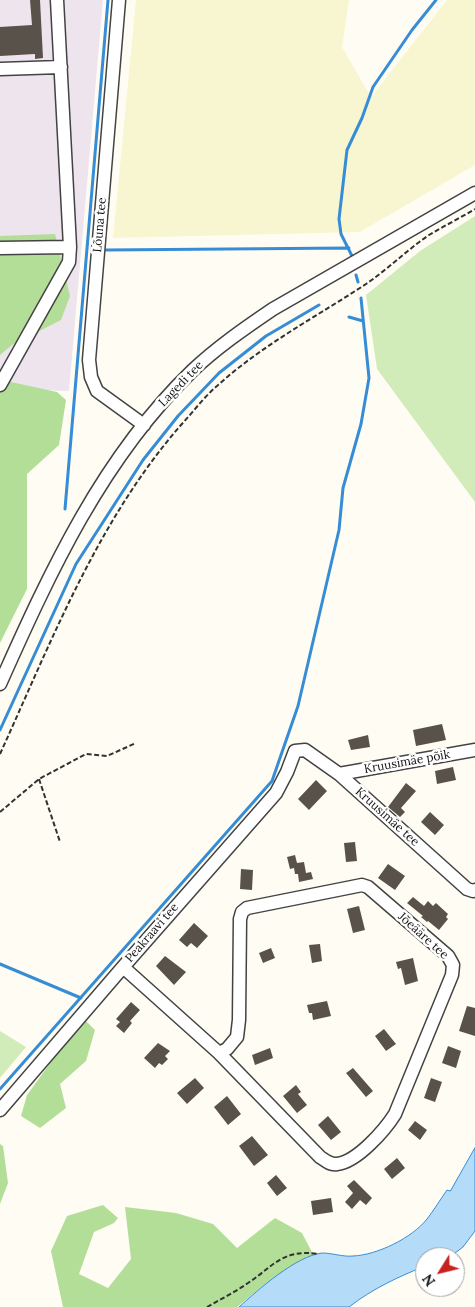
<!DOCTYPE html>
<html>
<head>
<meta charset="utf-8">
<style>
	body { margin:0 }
	#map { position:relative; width:475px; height:1307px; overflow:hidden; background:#fffdf3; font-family:Lora,serif }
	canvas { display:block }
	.north { position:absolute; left:415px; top:1247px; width:50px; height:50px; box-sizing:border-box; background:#fff; border:1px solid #9f9f9f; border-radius:50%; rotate:234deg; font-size:14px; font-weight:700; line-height:20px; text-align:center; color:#101010 }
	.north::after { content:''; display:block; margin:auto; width:18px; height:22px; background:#c9211f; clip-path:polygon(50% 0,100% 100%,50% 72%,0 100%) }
</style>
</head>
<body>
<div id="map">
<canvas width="475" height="1307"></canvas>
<div class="north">N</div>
</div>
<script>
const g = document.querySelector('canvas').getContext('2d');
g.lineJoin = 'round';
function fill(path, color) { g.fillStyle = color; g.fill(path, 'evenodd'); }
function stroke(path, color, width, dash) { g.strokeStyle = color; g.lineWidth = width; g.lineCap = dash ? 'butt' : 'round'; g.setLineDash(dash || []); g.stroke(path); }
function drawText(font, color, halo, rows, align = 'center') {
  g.font = font + ' Lora,serif'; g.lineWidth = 5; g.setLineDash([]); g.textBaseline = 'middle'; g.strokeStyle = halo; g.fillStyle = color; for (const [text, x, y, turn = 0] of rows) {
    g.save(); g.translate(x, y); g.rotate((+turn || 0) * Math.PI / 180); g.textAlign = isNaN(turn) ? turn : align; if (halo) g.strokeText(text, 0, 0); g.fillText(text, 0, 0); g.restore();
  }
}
fill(new Path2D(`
	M0,0H103L69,391L5,389L0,401Z`), '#eee4ee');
fill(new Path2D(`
	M136,0H349L342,47L371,97L447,0H475V165L360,232L113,238Z`), '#f7f6d1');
fill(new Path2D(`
	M475,216V502L377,369L366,295L420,251Z
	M0,1031L26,1047L0,1078Z`), '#d1ecb9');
fill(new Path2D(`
	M55,234L70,296L61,320L12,345L0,355V236Z
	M11,382L57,392L66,400L59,445L27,474V589L0,643V386Z
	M83,1018L95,1030L86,1061L60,1084L66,1108L40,1128L21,1116L27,1095Z
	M0,1144L3,1146L8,1183L0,1204Z
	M103,1205L118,1218L114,1223L94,1232L79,1274L108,1288L131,1259L125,1207L176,1213L213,1224L237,1248L275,1218L302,1233L314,1256L299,1261L264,1285L237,1307H63L51,1251L67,1216Z`), '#b3de98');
const water = new Path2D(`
	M475,1148V1231L463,1247L451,1256L425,1257V1266C398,1277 372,1289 349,1307H239C258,1290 296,1256 322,1253C332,1253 343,1257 353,1256C377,1255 412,1238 427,1219C434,1210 440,1200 447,1190L450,1191Z`);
fill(water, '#b4dcf9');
stroke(water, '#378dd5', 1);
stroke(new Path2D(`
	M106,250L349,248
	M352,256L341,234L339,219L347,150L362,118L373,87L412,30L436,0
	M356,275L358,282
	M349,317L363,321
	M65,509L108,0
	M0,730L76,564L143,460L178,416L219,373L266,336L319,305
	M0,964L81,998
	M0,1089L272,781L298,706L339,530L343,488L361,424L369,378L361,298`), '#378dd5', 3);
fill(new Path2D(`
	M30,0H40L43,58L35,59V54L0,56V27L32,25Z
	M442,724L446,740L416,746L413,730Z
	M368,735L370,747L351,750L348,740Z
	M453,767L456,780L437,784L435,771Z
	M316,780L327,791L309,810L298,799Z
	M406,783L416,791L401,808L405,812L400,817L388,807Z
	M430,812L444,825L435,835L421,822Z
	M355,842L357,861L346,862L344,843Z
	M295,855L297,863L304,862L306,873L311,872L313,879L299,882L298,874H295L294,868L290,869L287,857Z
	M388,864L405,876L395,890L378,878Z
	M241,869L253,870L252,890L240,889Z
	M413,897L424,906L428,901L433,906L436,903L448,914L446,917L448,919L439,930L428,921L427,922L421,917L423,916L407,903Z
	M359,906L365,930L353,933L347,909Z
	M194,923L208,936L197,948L191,943L187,947L179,940Z
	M320,944L322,961L312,963L309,945Z
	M271,948L275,958L263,963L259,953Z
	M165,956L186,972L174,985L156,966Z
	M413,958L418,981L405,985L401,968L398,969L396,962Z
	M327,1001L331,1016L313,1020L312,1013H309L307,1005Z
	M131,1002L140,1010L130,1021L132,1023L124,1033L116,1026L120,1022L116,1019Z
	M467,1006L475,1008V1036L459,1031Z
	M384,1029L396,1044L386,1051L375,1036Z
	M158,1043L170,1051L165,1056L168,1059L162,1065L159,1063L155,1068L144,1058Z
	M448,1046L461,1051L456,1068L442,1063Z
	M270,1048L273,1058L255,1065L252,1055Z
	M353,1068L373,1091L366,1097L346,1073Z
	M195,1078L204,1088L187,1104L177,1093Z
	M431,1078L442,1082L435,1102L424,1098Z
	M296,1085L301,1092L298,1094L307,1105L297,1113L283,1096Z
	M227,1096L241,1114L228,1125L214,1107Z
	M328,1116L341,1132L331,1140L318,1125Z
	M415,1121L427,1130L420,1140L408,1130Z
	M252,1136L268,1155L254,1166L239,1146Z
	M397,1158L405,1168L392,1179L384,1169Z
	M276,1175L287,1188L277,1196L267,1183Z
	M354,1180L372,1198L366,1205L360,1200L352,1209L345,1202L353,1193L347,1186Z
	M331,1198L333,1212L313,1215L311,1201Z`), '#59524b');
const minor = new Path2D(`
	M119,0L89,360L91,377L97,391L144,425
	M0,69L61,67
	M0,248L70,247
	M0,385L69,262L70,247L57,0
	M0,684C50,572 102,458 192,371C216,348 245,328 273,309L475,193
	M339,774L475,750
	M123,967L219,1053L320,1157C326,1161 330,1165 337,1164C357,1162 385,1130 395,1114L452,975L453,965L448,956L368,887L362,885L247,908L242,912L240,919L239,1020L237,1037L227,1049L219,1053
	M0,1110L123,967L276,793L287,772L295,751L305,750L339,774L467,889L473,891L475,890`);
stroke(minor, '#434343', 15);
stroke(new Path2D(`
	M0,754C52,640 98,520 181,425C193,412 204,397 217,386C262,345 316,317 366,284C388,269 407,250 429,235C444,226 460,218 475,209
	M39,779L60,842
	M0,812L39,779L86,754L107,756L136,743
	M207,1307C221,1299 235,1292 248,1283C275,1265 282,1249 319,1254`), '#323232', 2, [5, 2.5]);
stroke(minor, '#fff', 12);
drawText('12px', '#101010', '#fff', [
	["Lõuna tee",100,225,-85],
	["Lagedi tee",181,384,-46],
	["Kruusimäe põik",407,762,-10],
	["Kruusimäe tee",387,817,42],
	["Peakraavi tee",152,933,-49],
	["Jõeääre tee",423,936,42]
]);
</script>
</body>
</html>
